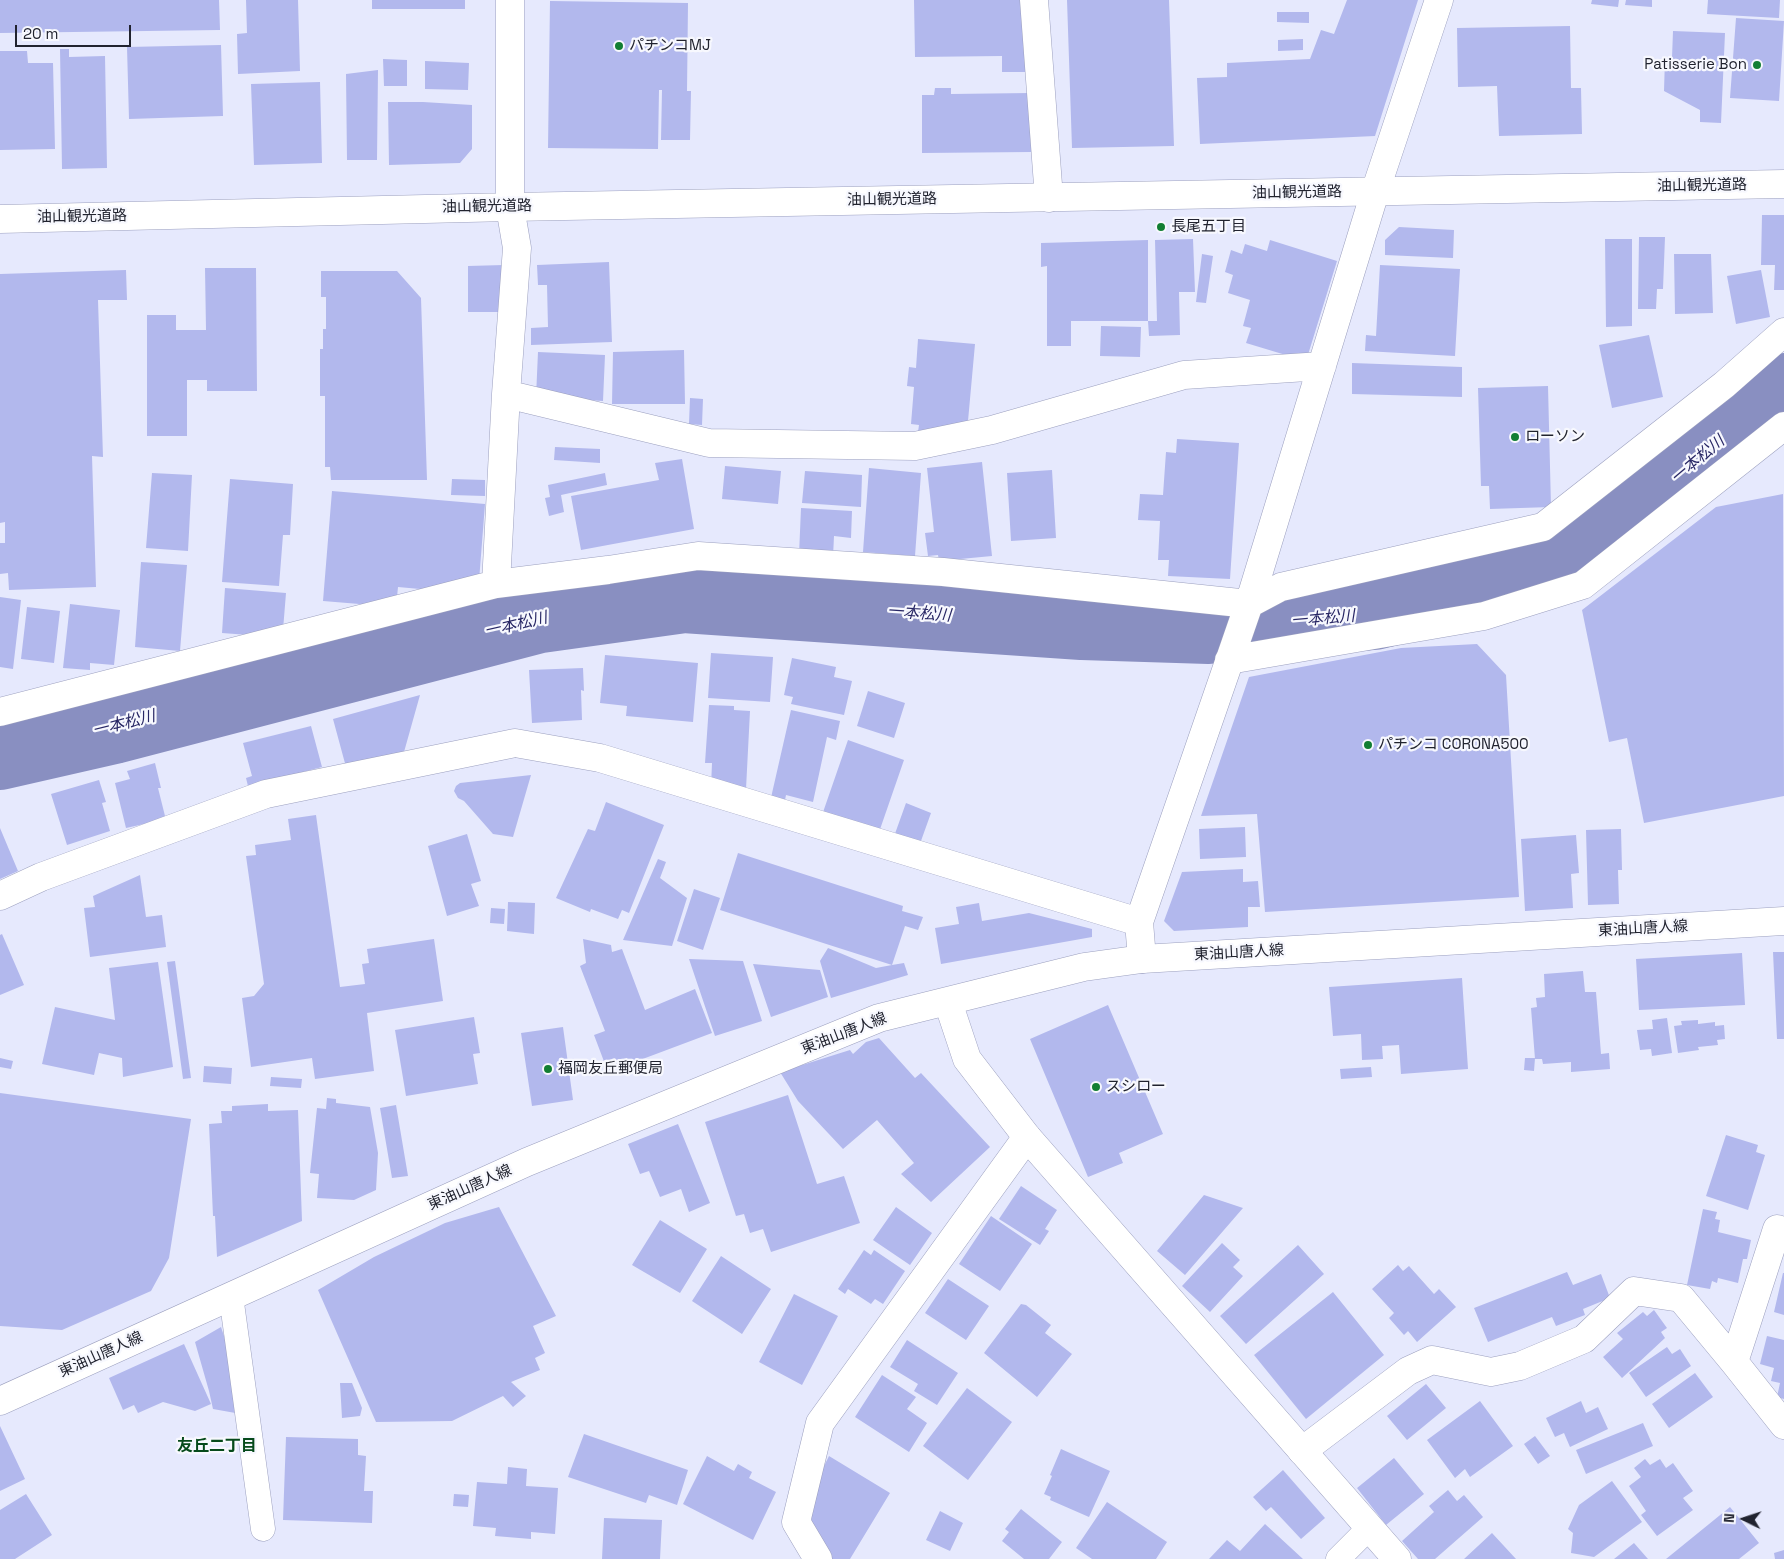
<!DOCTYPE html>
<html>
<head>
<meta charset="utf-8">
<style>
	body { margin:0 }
	#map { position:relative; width:1784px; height:1559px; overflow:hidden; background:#e6e9fd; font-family:"Space Grotesk",sans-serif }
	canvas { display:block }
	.north { position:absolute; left:1719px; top:1494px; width:50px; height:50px; -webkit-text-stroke:4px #f7f8fe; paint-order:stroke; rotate:274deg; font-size:14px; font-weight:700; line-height:20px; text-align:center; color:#21232f }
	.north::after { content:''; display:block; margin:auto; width:18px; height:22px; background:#21232f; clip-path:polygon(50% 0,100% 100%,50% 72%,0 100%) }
	.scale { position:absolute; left:15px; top:25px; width:116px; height:22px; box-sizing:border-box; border:2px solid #21232f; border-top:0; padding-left:6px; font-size:15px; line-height:18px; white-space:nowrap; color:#21232f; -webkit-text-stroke:4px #f7f8fe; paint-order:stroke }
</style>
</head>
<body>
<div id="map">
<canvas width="1784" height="1559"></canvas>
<div class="north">N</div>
<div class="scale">20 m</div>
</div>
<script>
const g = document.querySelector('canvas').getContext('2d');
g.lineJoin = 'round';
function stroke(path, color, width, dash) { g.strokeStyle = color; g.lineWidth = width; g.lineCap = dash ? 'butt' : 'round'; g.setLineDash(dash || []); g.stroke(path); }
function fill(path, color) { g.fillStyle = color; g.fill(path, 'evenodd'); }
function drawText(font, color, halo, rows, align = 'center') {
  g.font = font + ' "Space Grotesk","Noto Sans JP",sans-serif'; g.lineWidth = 4.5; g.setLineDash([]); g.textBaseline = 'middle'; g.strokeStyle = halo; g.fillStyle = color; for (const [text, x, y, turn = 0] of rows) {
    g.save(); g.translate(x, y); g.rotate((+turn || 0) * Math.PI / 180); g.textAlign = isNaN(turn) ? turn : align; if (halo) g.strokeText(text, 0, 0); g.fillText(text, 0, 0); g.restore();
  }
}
stroke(new Path2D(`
	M0,755L114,729L540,618L684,598L1082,625L1209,629L1374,615L1572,566L1784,388`), '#898fc1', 70);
fill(new Path2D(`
	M0,0H219L220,30L0,33Z
	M246,0H298L300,71L238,74L237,34L247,33Z
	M372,0H465V9H372Z
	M914,0H1028L1029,72H1002V56L915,57Z
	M1067,0H1169L1174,146L1072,148Z
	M1347,0H1418L1375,136L1200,144L1197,78L1227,77V63L1310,59L1321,30L1334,34Z
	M1592,0H1619L1618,7L1591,4Z
	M1626,0H1652V7L1625,5Z
	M1708,0H1780L1779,18L1707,14Z
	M550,1L688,3L687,91H691L690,140H661L662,90H659L658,149L548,148Z
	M1277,12H1309V23L1277,22Z
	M1736,18L1784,21L1779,101L1730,98Z
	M1570,26L1571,88H1581L1582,134L1499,136L1497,86L1458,87L1457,28Z
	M1673,31L1725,33L1721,123L1700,122V110L1664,91L1665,58H1672Z
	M1303,39V50L1278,51V40Z
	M221,45L223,116L129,119L127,47Z
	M60,49H69V57L105,56L107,168L62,169Z
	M0,51H27L28,63H53L55,149L0,150Z
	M383,59L407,60V86H384Z
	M425,61L469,63L468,90L425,89Z
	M378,70L377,160H347L346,74Z
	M320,82L322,163L254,165L251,84Z
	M935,88H951V94L1030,93L1031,152L922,153V95H934Z
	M388,102H423L472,105V149L460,163L389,165Z
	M1762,215H1784V290H1774L1775,265H1761Z
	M1399,227L1454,230L1453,258L1385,255V240Z
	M1639,237H1665L1663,289H1657L1656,309H1638Z
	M1193,239L1195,292H1179L1180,335L1149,336L1148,321H1157L1155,240Z
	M1605,239H1632V326L1606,327Z
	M1148,240V321H1071V346H1047V266L1041,267V243Z
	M1270,240L1337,261L1307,358L1299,359L1246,343L1251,328L1243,326L1250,300L1228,293L1233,275L1225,272L1231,250L1242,254L1245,244L1267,251Z
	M1202,254L1213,256L1206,303L1196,302Z
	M1674,254H1711L1713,313L1675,314Z
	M609,262L612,342L531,345V328L548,327L547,285H538L537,265Z
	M504,265L505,312H468V266Z
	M1380,265L1460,269L1455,356L1365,351L1366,335L1376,336Z
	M205,268H256L257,391H207V380H187V436H147V315H176V330H206Z
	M126,270L127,300H98L103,457L92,456L96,587L9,590L8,573L0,574V543H5V522L0,523V274Z
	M1761,270L1770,317L1736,324L1727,276Z
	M321,271H397L421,298L427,480H331L330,467H325V396H320V349H323V329H326V297H321Z
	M1101,326L1141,327L1140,357L1100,356Z
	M1649,335L1663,397L1612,408L1599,345Z
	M918,339L975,344L967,432L917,439L919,425L911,424L914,387L907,386L909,367L916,368Z
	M684,350L685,404H612L613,352Z
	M538,352L605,355L603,401L536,397Z
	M1352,363L1462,367V397L1352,394Z
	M1548,386L1551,507L1490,509L1489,486H1481L1478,388Z
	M690,398L703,399L702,425L689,424Z
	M1177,439L1239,443L1230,579L1168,576L1169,560H1158L1160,521L1138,520L1140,494L1163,495L1166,452L1176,453Z
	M555,447L600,449V463L554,460Z
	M682,459L694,529L581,550L571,496L659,480L655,463Z
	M982,462L992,556L939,561L938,555L928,556L925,533L934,532L927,468Z
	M725,466L781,471L778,504L722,499Z
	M869,468L921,473L915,556L863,552Z
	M1052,470L1056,538L1011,541L1007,473Z
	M805,471L862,475L861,507L802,503Z
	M152,473L192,475L188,551L146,548Z
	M605,473L607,485L561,495L564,512L549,516L545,498L550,497L548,485Z
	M230,479L293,484L290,535H283L279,586L222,582Z
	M452,479L485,480V496L451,495Z
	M332,491L485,504L479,581L442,591L398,587L396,607L323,601Z
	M1783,494L1784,796L1644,823L1627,738L1609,742L1582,610L1716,507Z
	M801,508L852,511L851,538L834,536L833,557L799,555Z
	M141,562L187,565L180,651L135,647Z
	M225,588L286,593L283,630L263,629L262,636L222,633Z
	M0,597L21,600L13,669L0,667Z
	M70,604L120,610L114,665L90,663V670L63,668Z
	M27,607L60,611L54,663L21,659Z
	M1477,644L1506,675L1519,897L1265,912L1257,814L1201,816L1249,677L1401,648Z
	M711,653L773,657L770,702L708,698Z
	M605,655L698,663L693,722L626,716L627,706L600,703Z
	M792,658L836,667L834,677L852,681L844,715L791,704L793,697L784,695Z
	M583,668L584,691L581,690L582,720L532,723L529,670Z
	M868,691L905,703L894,738L857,726Z
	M420,695L404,752L346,767L333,719Z
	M709,705L734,706V710L750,711L746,789L711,787L712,763H705Z
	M791,710L840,721L836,740L827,737L813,802L786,795L784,805L770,802Z
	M311,726L322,767L264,782L250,794L246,778L252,776L243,743Z
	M848,740L904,760L877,838L821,818Z
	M155,763L161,788H158L167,824L145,830L144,824L126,828L115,783L130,779L127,771Z
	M531,775L513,837L493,834L464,801L458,798L454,791L456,786L460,783Z
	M99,780L106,802L102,803L110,831L67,845L51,794Z
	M606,802L664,825L629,913L622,910L618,919L591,909L590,912L556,898L588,829L595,831Z
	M906,803L931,813L917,852L892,842Z
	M316,815L340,987L365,984L362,964L369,963L367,949L434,939L443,1001L367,1013L374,1071L315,1079L312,1058L251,1067L242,998L254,996L264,984L246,856L256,855L255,845L291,840L288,819Z
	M1245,827L1246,857L1200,859L1199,829Z
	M0,828L18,871L0,879Z
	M1621,829L1622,870H1618L1619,904L1588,905L1586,830Z
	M467,834L481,881L471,884L479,906L447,916L428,846Z
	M1576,835L1579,873L1571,874L1573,908L1525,911L1521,839Z
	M738,853L903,906L902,911L923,917L918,930L905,926L892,965L904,963L908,975L831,998L820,961L828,948L876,968L892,965L720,910Z
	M658,859L666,862L660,878L687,898L672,946L623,940Z
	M1243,869V882L1258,881L1260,907H1248V927L1174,931L1164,921L1182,872Z
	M140,875L146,917L162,915L166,947L90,957L84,908L95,907L93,896Z
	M694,889L720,898L703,950L677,941Z
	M508,902L535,903L534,934L507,931Z
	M979,903L982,921L1029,913L1092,929V937L941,964L935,928L959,924L956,907Z
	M491,908L505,909L504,924L490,923Z
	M2,934L24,985L0,995V935Z
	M583,939L611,945L612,952L622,949L645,1010L695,989L712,1033L608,1072L594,1035L605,1031L580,966L586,963Z
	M1773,952H1784V1039H1777Z
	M1742,953L1745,1005L1639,1010L1636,959Z
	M689,959L743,961L762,1021L715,1036Z
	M175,961L191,1078L183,1079L167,962Z
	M158,962L173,1067L123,1077L122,1058L99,1053L94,1075L42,1064L55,1007L115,1020L109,968Z
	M753,964L820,970L828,997L771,1017Z
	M1583,971L1585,992H1596L1601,1054L1609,1053L1610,1069L1571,1072V1062L1543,1064L1542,1059H1535L1531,1008L1537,1007L1536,998L1545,997L1544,974Z
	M1462,978L1468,1069L1401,1074L1399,1045L1382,1046L1383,1059L1362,1060L1361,1034L1333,1036L1329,987Z
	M1108,1005L1163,1134L1119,1153L1123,1163L1088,1177L1030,1039Z
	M474,1017L480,1053L473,1054L478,1084L406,1096L395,1030Z
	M1667,1018L1672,1053L1652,1056L1651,1049L1640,1050L1637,1030L1653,1029L1652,1020Z
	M1698,1020V1024L1715,1022V1026L1724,1025L1725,1039L1717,1040L1718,1045L1698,1047L1699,1050L1678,1053L1674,1026L1682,1025L1681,1021Z
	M563,1027L573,1100L532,1106L521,1033Z
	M879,1038L915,1078L921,1073L990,1147L931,1202L901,1174L914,1163L877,1120L843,1149L798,1101L780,1072L850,1050L853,1054L866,1042Z
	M0,1058L13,1061L11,1069L0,1067Z
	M1525,1058H1535L1534,1071L1524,1070Z
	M204,1066L232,1068L231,1084L203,1082Z
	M1371,1067L1372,1077L1341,1079L1340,1069Z
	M271,1077L302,1079L301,1088L270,1086Z
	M0,1093L191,1119L169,1258L151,1291L62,1330L0,1326Z
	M788,1095L817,1184L844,1176L860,1223L771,1252L763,1229L750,1233L744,1214L736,1216L705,1122Z
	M327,1098L336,1099V1103L370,1107L378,1153L376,1190L354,1200L317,1198L319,1174L310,1173L317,1108L326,1109Z
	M268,1104V1111L298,1110L302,1221L217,1257L215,1216H213L209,1124L222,1123L221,1111H232V1106Z
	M396,1105L408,1176L392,1178L380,1108Z
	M678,1124L710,1203L689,1212L681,1189L660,1197L649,1171L640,1174L628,1144Z
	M1726,1135L1758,1145L1756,1152L1765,1155L1748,1210L1706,1196Z
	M1021,1186L1057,1210L1045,1229L1049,1231L1040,1245L999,1219Z
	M1204,1195L1243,1208L1185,1275L1157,1251Z
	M499,1207L556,1316L533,1326L545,1353L535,1358L540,1370L511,1382L526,1396L513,1407L503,1396L452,1421L376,1422L318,1290L374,1257L445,1223Z
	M896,1207L932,1233L910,1265L873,1240Z
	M1703,1209L1717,1212L1715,1219L1720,1220L1718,1232L1751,1240L1747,1259H1743L1738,1283L1718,1278L1717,1283L1712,1281L1710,1289L1687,1285Z
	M991,1216L1032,1244L1000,1291L959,1264Z
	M660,1220L707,1249L680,1293L632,1265Z
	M1222,1243L1240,1260L1233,1267L1243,1276L1210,1312L1182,1286Z
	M1298,1245L1324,1274L1246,1344L1220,1316Z
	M864,1250L871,1255L874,1250L905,1271L883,1304L875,1299L871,1304L848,1289L845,1294L838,1289Z
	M721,1256L771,1289L742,1334L692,1301Z
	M1398,1265L1403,1271L1409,1266L1434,1294L1439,1289L1456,1307L1417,1342L1408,1331L1404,1335L1389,1318L1394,1313L1372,1289Z
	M1567,1272L1573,1285L1601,1274L1610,1298L1583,1309L1585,1315L1556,1326L1552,1317L1488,1342L1474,1308Z
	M1783,1273H1784V1315L1774,1312Z
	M948,1279L989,1306L966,1340L925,1313Z
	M1333,1292L1384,1355L1306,1419L1254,1355Z
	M794,1294L838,1316L802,1385L759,1362Z
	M1021,1304L1026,1305L1051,1325L1045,1333L1072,1354L1037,1397L984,1353Z
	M1654,1310L1667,1328L1661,1332L1665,1338L1622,1378L1603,1357L1623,1339L1617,1333L1643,1312L1647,1316Z
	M221,1327L239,1381L241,1414L213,1409L209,1391L195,1342Z
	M1767,1336L1784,1340V1399L1777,1397L1780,1383L1771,1381L1774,1368L1760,1364Z
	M907,1340L958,1373L937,1405L914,1391L918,1384L890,1367Z
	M184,1344L211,1404L195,1411L163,1402L138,1413L134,1405L123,1410L109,1378Z
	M1667,1347L1672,1354L1680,1349L1691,1366L1646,1397L1629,1373Z
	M1695,1373L1713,1397L1669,1428L1652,1404Z
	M882,1375L916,1397L907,1409L927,1423L909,1452L855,1417Z
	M340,1383H352L362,1408L360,1416L342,1418Z
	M1426,1384L1446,1408L1407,1440L1387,1416Z
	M967,1388L1012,1422L968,1480L923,1446Z
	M1480,1401L1513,1446L1470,1477L1465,1469L1455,1478L1427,1440Z
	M1581,1401L1586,1413L1598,1407L1608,1429L1570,1447L1564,1433L1555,1437L1546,1418Z
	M1643,1423L1653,1446L1586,1474L1576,1450Z
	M0,1426L25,1479L0,1491Z
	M584,1434L688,1470L677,1505L649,1495L646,1503L568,1477Z
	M1535,1436L1550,1456L1538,1464L1524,1444Z
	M286,1437L358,1439V1455L366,1456L364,1491H373L372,1523L283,1520Z
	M1061,1449L1110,1471L1089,1517L1050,1500L1051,1497L1044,1494L1052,1476L1050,1475Z
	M707,1456L734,1471L738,1464L752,1472L749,1478L776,1492L753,1540L683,1504Z
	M829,1456L890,1493L850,1559H832L818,1549L812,1528L811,1510L822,1470Z
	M1394,1458L1424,1494L1386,1525L1357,1488Z
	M1645,1459L1650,1465L1660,1459L1666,1468L1673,1463L1693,1491L1683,1498L1693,1510L1657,1536L1641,1515L1646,1511L1629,1486L1641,1477L1634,1468Z
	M508,1467L527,1469L526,1486L558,1488L555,1534L531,1532V1539L495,1536L496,1528L473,1526L477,1482L507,1484Z
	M1283,1470L1325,1518L1301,1539L1271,1507L1266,1511L1253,1497Z
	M1612,1481L1642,1522L1594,1557L1571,1553L1573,1533L1568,1529L1579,1505Z
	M1448,1490L1457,1501L1464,1495L1483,1517L1435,1559H1418L1402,1541L1434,1512L1429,1506Z
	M26,1494L52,1535L15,1559H0V1510Z
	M454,1494L469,1495L468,1507L453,1506Z
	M1107,1502L1167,1542L1156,1559H1092L1076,1548Z
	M1730,1507L1759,1543L1739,1559H1666Z
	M1021,1509L1062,1542L1049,1559H1024L1002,1541L1009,1532L1005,1529Z
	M940,1511L963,1523L950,1551L926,1540Z
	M604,1518L662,1520L660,1559H602Z
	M1265,1524L1303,1559H1209L1227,1540L1240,1551Z
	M1492,1533L1516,1559H1464Z
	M1634,1543L1648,1559H1614Z
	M1784,1550V1559H1775L1774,1553Z`), '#b2b8ed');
const service = new Path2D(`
	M231,1296L263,1529
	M1338,1559L1370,1527`);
const minor = new Path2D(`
	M1034,0L1049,198
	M506,394L709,443L915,446L992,430L1184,375L1322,366
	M496,584L506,394L517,248L510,207
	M1229,660L1484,616L1583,585L1784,426
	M0,712L496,584L608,570L698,556L943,572L1249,604L1281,587L1543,527L1724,385L1784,332
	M0,896L41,877L266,794L515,743L600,758L1139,922
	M1142,959L1139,922L1249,604L1375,192L1439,0
	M1734,1362L1777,1229L1784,1231
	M1302,1451L1408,1371L1432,1360L1491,1372L1520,1366L1584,1339L1634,1291L1681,1298L1734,1362L1784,1425
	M818,1559L796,1522L820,1423L1027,1137`);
const tertiary = new Path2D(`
	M510,207V0
	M0,219L510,207L1784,184
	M948,1002L967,1059L1027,1137L1397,1559`);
const secondary = new Path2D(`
	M0,1401L527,1162L879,1018L1084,967L1142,959L1784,921`);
stroke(service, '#9ca0bf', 25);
stroke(minor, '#9ca0bf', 29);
stroke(tertiary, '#9ca0bf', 29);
stroke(secondary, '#9ca0bf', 29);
stroke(service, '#fff', 24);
stroke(minor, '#fff', 28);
stroke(tertiary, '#fff', 28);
stroke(secondary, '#fff', 28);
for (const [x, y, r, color] of [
	[619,46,5,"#127e33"],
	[1757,65,5,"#127e33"],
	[1161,227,5,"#127e33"],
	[1515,437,5,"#127e33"],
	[1368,745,5,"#127e33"],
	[548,1069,5,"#127e33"],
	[1096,1087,5,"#127e33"]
]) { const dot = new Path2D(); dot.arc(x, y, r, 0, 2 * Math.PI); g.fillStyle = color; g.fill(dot); stroke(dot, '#f7f8fe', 2); }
drawText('15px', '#21232f', '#f7f8fe', [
	["パチンコMJ",629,46],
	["Patisserie Bon",1747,65,"right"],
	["長尾五丁目",1171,227],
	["ローソン",1525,437],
	["パチンコ CORONA500",1378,745],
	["福岡友丘郵便局",558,1069],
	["スシロー",1106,1087]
], 'left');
drawText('15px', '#21232f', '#f7f8fe', [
	["油山観光道路",1702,186,-1],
	["油山観光道路",1297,193,-1],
	["油山観光道路",892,200,-1],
	["油山観光道路",487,207,-1],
	["油山観光道路",82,217,-1],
	["東油山唐人線",1643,929,-3],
	["東油山唐人線",1239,953,-3],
	["東油山唐人線",844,1034,-21],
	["東油山唐人線",470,1188,-24],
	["東油山唐人線",101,1355,-24]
]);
drawText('italic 16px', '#282765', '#f7f8fe', [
	["一本松川",1698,460,-40],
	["一本松川",919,614,4],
	["一本松川",1323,619,-5],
	["一本松川",516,625,-13],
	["一本松川",124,724,-14]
]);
drawText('bold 16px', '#064a1b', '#f7f8fe', [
	["友丘二丁目",217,1447]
]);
</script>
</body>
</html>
